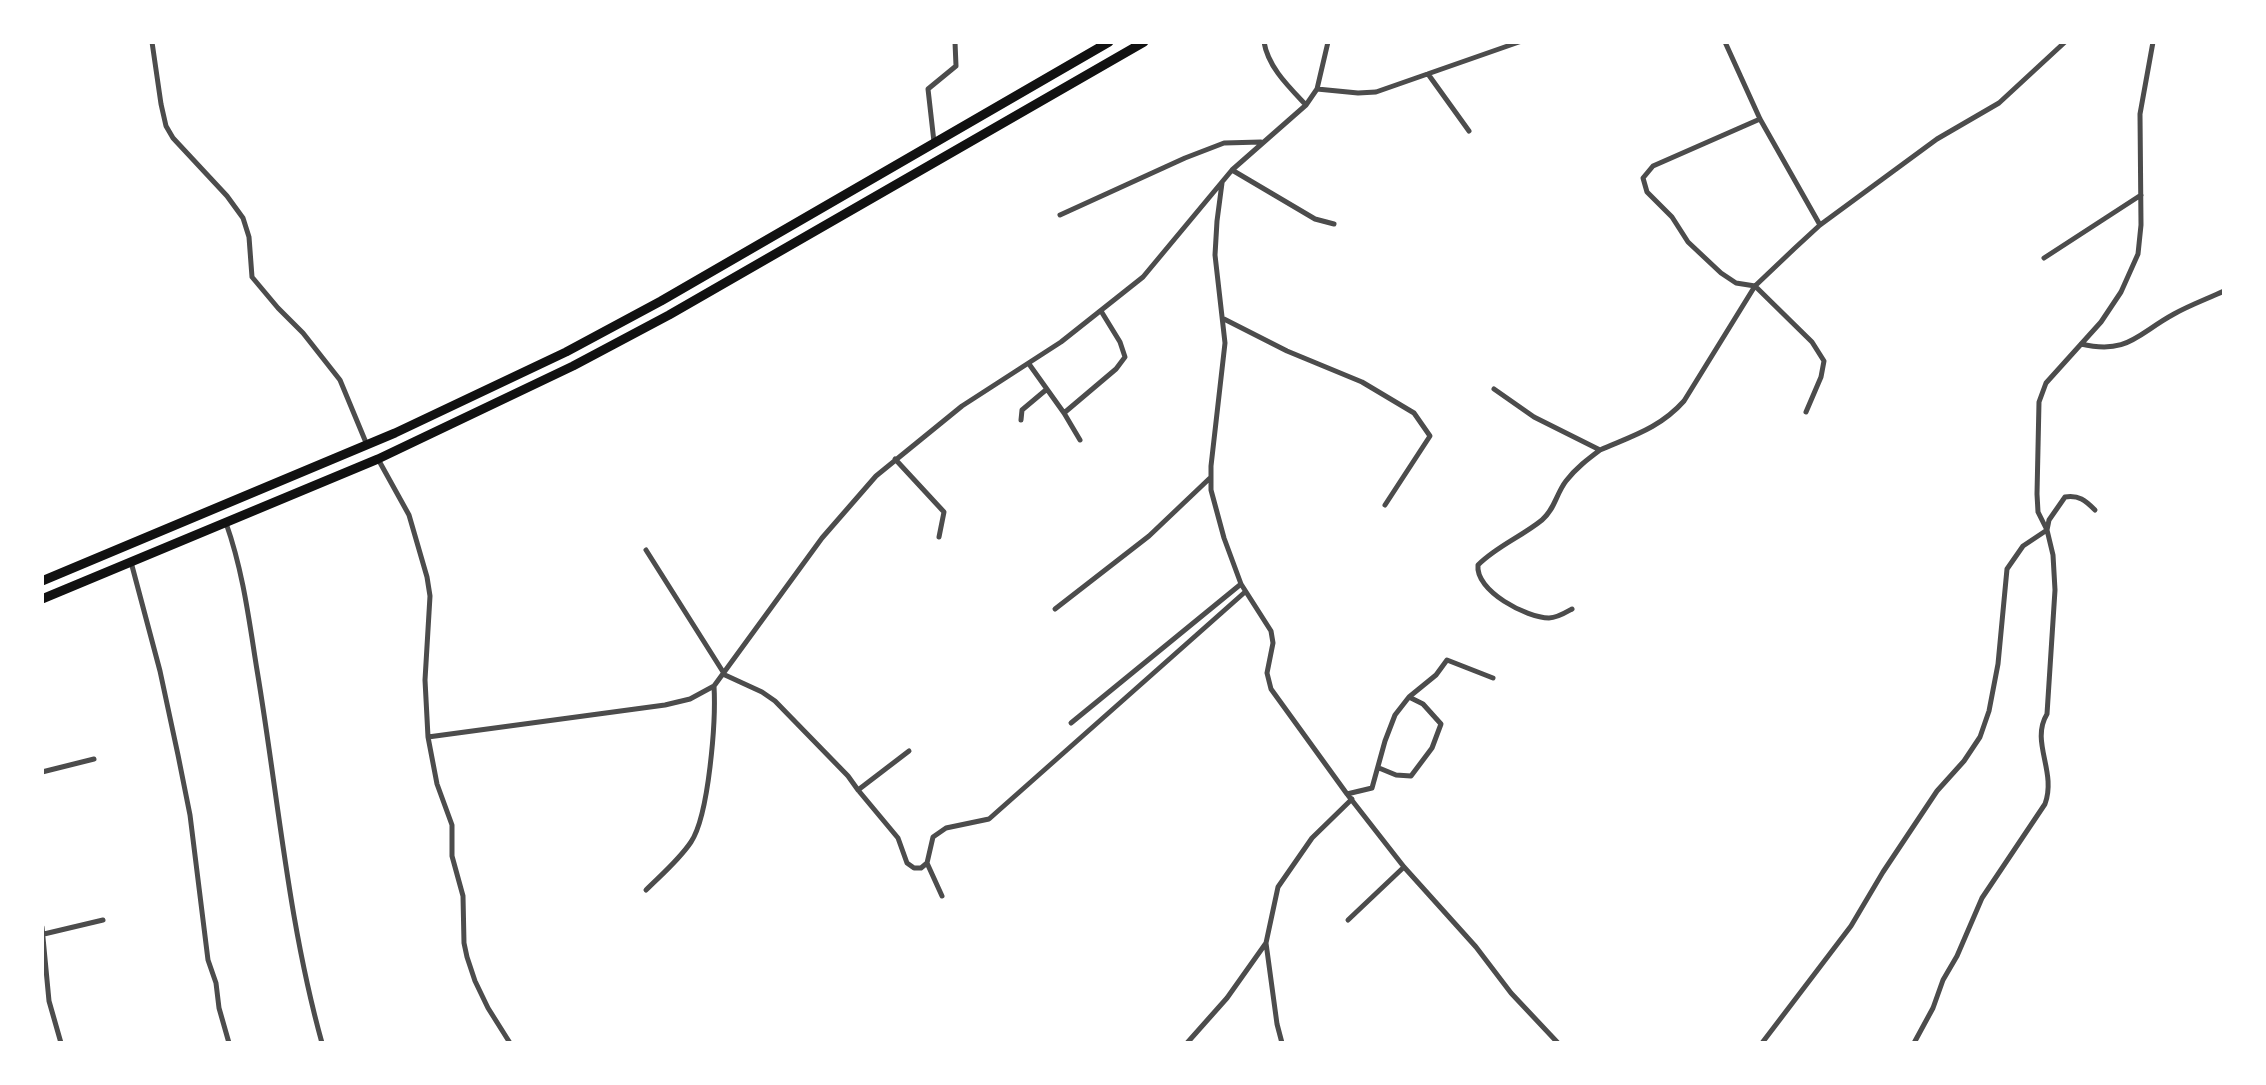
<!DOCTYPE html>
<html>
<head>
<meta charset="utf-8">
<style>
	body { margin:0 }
	#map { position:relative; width:2266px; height:1085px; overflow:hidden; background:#fff; font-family:Raleway,sans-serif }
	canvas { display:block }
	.frame { position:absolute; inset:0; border:44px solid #fff; pointer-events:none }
</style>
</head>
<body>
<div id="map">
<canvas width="2266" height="1085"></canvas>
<div class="frame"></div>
</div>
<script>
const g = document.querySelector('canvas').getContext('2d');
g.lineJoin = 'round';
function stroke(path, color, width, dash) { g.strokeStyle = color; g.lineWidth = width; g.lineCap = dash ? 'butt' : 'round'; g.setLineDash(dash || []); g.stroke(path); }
stroke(new Path2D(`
	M152,42L161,104L166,126L173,138L227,196L243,218L249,237L252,277L278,308L303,333L340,380L367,445
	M1264,42C1268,67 1289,87 1306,105
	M1725,42L1760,119L1820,225
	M1428,74L1469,131
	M1317,89L1358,93L1376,92L1519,42
	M1760,119L1653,166L1643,178L1647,192L1672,217L1688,242L1721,273L1736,283L1755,286L1812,342L1824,361L1821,377L1806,412
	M934,142L928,89L956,66L955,42
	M1232,170L1315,219L1334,224
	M1222,183L1217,221L1215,255L1225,343L1211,466V490L1224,538L1241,584L1271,631L1273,643L1267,673L1271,689L1347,794L1404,867L1476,947L1511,993L1558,1043
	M1060,215L1185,158L1224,143L1261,142
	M2044,258L2141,195
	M1224,319L1287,351L1362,382L1414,413L1430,436L1385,505
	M2081,344C2128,355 2137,334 2174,314C2190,305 2207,299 2224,291
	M1029,364L1064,413L1080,440
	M1494,389L1534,417L1600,450C1632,436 1660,428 1684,401L1755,286L1795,248L1820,225L1937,139L1999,103L2065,42
	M1064,413L1116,369L1125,357L1120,342L1101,311
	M1021,420L1022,410L1047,389
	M378,459L409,515L427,577L430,596L425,680L428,737L437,784L452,825V856L463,896L464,943L467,957L475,981L488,1008L510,1043
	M895,459L944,512L939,537
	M226,523C243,571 249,620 257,670C278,795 288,921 322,1043
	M646,550L725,675L762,692L775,701L848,776L858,790L909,751
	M131,562L160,671L178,755L190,815L208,960L216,983L219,1008L229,1043
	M1055,609L1149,536L1210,478
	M1572,609C1565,613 1557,618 1549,618C1527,618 1475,591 1478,565C1497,546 1521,537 1542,520C1555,509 1556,494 1566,481C1576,468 1588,459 1600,450
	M1409,697L1436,675L1447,660L1493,678
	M1071,723L1241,584
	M428,737L665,705L690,699L714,686L822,538L876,476L962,406L1061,342L1143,277L1232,170L1306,105L1317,89L1328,42
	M42,772L94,759
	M858,790L898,838L907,863L914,868H921L927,863
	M1347,794L1372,788L1385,741L1395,715L1409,697L1423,704L1441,724L1432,748L1411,776L1396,775L1379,768
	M646,890C661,875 679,860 691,842C709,815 716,721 714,686
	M942,896L927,863L933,837L946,828L989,819L1245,592
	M1348,920L1404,867
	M42,927L49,1001L61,1043
	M44,934L103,920
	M1187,1043L1227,998L1266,943
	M1282,1043L1277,1024L1266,943L1278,887L1312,838L1352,799
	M1762,1043L1851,926L1883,872L1937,791L1964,761L1980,737L1989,711L1998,664L2007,569L2023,546L2047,530L2049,520L2065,497C2079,495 2085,500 2095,510
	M1914,1043L1933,1008L1943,980L1957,956L1982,898L2045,804C2057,771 2030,742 2047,714L2055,590L2053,555L2047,530L2038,512L2037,494L2039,402L2046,383L2101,322L2121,292L2138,254L2141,225L2140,114L2153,42`), '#4c4c4c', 5);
stroke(new Path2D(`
	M42,581L395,433L566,352L661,301L1109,42
	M42,599L378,459L573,366L669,315L1144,42`), '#111', 9);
</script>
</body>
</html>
